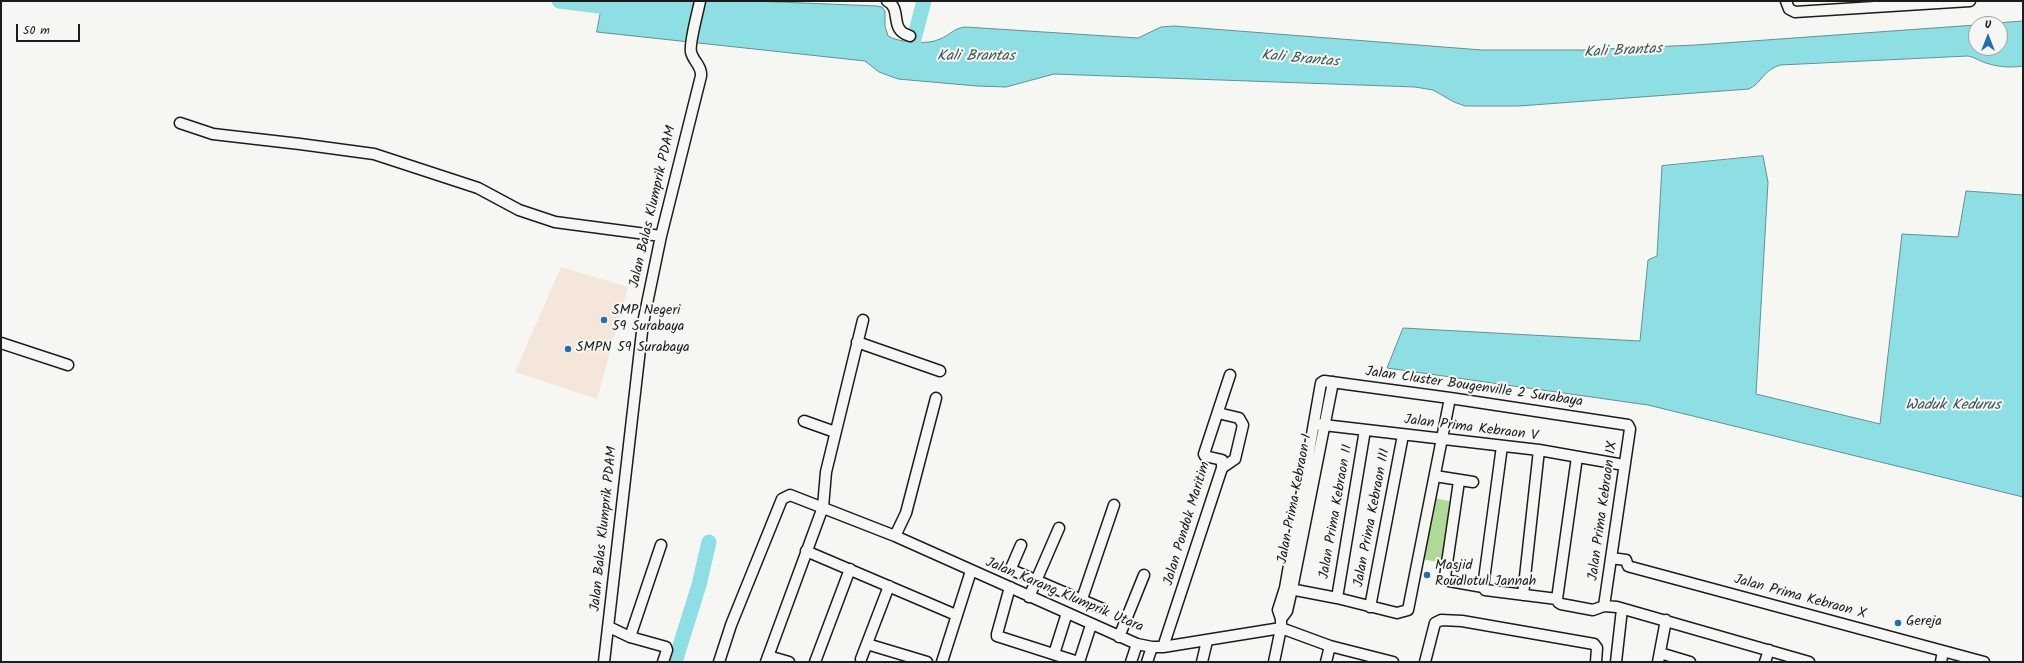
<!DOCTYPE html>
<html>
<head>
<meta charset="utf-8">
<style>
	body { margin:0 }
	#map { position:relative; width:2024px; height:663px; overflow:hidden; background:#f6f6f2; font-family:Kalam,sans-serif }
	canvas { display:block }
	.frame { position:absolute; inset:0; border:2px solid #1c1c1c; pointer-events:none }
	.north { position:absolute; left:1968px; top:16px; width:40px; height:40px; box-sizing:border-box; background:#f6f6f2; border:1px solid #9f9f9c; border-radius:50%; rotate:0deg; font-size:11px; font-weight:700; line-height:16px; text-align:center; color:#1c1c1c }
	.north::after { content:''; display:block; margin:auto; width:14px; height:18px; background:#1f6fb2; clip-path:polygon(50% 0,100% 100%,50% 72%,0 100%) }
	.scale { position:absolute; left:16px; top:24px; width:64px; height:18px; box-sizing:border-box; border:2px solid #1c1c1c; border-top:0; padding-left:5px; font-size:12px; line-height:14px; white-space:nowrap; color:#1c1c1c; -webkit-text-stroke:3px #f6f6f2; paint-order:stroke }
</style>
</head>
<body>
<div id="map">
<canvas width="2024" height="663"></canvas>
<div class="frame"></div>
<div class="north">U</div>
<div class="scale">50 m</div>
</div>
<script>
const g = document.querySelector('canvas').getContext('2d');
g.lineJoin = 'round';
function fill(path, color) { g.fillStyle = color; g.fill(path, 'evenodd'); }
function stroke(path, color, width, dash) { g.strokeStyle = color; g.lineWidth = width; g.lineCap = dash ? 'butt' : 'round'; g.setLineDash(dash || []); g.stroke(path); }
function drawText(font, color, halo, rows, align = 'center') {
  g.font = font + ' Kalam,sans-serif'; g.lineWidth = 4; g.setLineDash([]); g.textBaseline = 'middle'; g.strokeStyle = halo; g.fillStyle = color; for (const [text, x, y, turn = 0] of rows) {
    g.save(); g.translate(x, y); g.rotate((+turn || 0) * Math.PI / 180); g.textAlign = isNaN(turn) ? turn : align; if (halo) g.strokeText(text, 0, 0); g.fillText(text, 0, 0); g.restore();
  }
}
fill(new Path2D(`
	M561,267L628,287L597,399L515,372Z`), '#f4e7d9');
fill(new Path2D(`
	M1434,498L1454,502L1443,563L1422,559Z`), '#aed997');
const water = new Path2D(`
	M603,1H754L877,6L882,7L885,11V26L888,36C899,43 929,45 940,39C950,35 954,28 965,27L1138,38L1161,27L1174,26L1482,50H1582L1696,45L1976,25V48H2000V24H1985L2023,21V66C2010,68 1998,67 1986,63C1979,61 1975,57 1968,56L1780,65C1762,71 1763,82 1749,89L1519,106H1465L1454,102L1433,90L1415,87L1054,74L1006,87L977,86L898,79L879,72L865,61L597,32Z
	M1763,156L1768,182L1756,394L1880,424L1902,234L1958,237L1966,191L2023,195V497L1648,405L1387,368L1403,328L1640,341L1648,260L1657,256L1662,166Z`);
fill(water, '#8edfe4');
stroke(water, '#609194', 1);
stroke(new Path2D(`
	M559,1L622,9
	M910,54L924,1
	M675,662L699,585L709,542`), '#8edfe4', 15);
const minor = new Path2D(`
	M887,1C903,9 888,30 910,36
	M1786,1L1789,9L1795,12L1970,1
	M180,123L213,134L300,144L374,154L478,188L519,210L555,222L661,236
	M857,342L940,371
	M1,343L68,365
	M1218,413L1239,418L1243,425L1235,459L1222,468
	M804,421L835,432
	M1315,424L1539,450L1624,465
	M1435,476L1473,482
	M1459,481L1445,577L1449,581L1483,587L1502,446
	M895,536L906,513L936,398
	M1021,545L1011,568L1012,570L1103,609
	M806,551L956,615
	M1611,558L1626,560L1628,566L1631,567L1984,662
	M1010,587L997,634V636L1078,662
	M1483,587L1485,590L1557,599
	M1285,588L1337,598L1397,613L1408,610L1450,398
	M1523,595L1539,450
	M1029,597L1059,528
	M1337,598L1365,430
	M1082,599L1114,505
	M1557,599L1558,602L1561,604L1593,610L1604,606L1617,607L1809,662
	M1557,599L1577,457
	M1370,607L1403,435
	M1281,619L1287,611L1292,589L1333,382
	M609,627L630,637L666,647L667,650L663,662
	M630,637L661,545
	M1119,637L1144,575
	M867,644L927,662
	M1163,647L1222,468V460L1205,456L1204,454L1230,375
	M1660,653L1690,662
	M1054,654L1067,613
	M768,656L789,662
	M861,659L889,586
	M604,662L643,323L661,236L701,76C702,66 693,61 691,52C689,43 698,12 700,1
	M719,662L731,625L782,499L790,495L895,536L1137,644L1152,647H1163L1281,628L1330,646L1393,662
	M766,662L823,507L826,472L863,320
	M815,662L850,569
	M942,662L971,571
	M1079,662L1091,625
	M1131,662L1137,644
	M1147,662L1152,647
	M1202,662L1207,641
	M1274,662L1281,628V619L1278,610L1285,588L1321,383L1324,381L1450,398L1628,425L1630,429L1604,606
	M1326,662L1330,646
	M1425,662L1435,623L1441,620L1462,621L1594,644L1597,648L1596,662
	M1616,662L1622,609
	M1658,662L1666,620
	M1765,662L1769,650
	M1941,662L1943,651`);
stroke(minor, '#1c1c1c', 13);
stroke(minor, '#f6f6f2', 10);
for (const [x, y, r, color] of [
	[604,320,4,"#1f6fb2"],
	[568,349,4,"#1f6fb2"],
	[1427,575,4,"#1f6fb2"],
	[1898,623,4,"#1f6fb2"]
]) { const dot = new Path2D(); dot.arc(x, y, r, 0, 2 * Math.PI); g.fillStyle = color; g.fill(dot); stroke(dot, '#f6f6f2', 1.5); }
drawText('14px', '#1c1c1c', '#f6f6f2', [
	["Jalan Balas Klumprik PDAM",654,207,-77],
	["Jalan Cluster Bougenville 2 Surabaya",1474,388,8],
	["Jalan Prima Kebraon V",1471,429,7],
	["Jalan Prima Kebraon I",1296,499,-79],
	["Jalan Prima Kebraon IX",1604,511,-82],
	["Jalan Prima Kebraon II",1337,512,-80],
	["Jalan Prima Kebraon III",1373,518,-79],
	["Jalan Pondok Maritim",1188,524,-73],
	["Jalan Balas Klumprik PDAM",605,529,-84],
	["Jalan Karang Klumprik Utara",1064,596,23],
	["Jalan Prima Kebraon X",1800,598,15]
]);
drawText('14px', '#1c1c1c', '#f6f6f2', [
	["SMP Negeri",612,312],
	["59 Surabaya",612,328],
	["SMPN 59 Surabaya",576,349],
	["Masjid",1435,567],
	["Roudlotul Jannah",1435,583],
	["Gereja",1906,623]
], 'left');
drawText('italic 15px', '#3e5658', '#f6f6f2', [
	["Kali Brantas",1623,52,-3],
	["Kali Brantas",976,57],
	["Kali Brantas",1300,60,5],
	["Waduk Kedurus",1953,406]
]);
</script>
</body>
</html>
